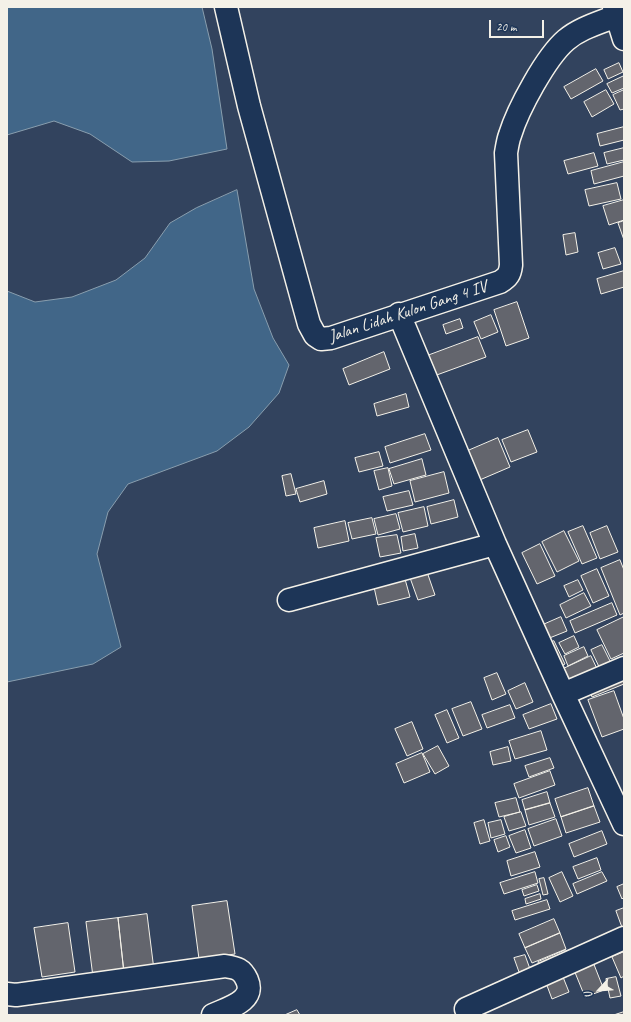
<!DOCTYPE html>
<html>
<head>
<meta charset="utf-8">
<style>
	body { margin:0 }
	#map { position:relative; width:631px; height:1022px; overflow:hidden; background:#32435e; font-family:Caveat,sans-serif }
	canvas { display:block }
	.frame { position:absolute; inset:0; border:8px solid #f4f1e8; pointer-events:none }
	.north { position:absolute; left:579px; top:970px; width:40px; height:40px; -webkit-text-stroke:3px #1d3557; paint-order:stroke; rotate:244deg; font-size:11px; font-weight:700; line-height:16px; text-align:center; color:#f4f1e8 }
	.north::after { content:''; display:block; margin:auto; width:14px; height:18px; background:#f4f1e8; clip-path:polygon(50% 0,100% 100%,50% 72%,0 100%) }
	.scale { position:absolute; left:489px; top:20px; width:55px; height:18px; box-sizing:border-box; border:2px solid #f4f1e8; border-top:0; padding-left:5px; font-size:12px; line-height:14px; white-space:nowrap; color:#f4f1e8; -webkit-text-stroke:3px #1d3557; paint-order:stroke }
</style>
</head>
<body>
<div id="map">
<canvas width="631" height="1022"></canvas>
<div class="frame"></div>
<div class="north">U</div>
<div class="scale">20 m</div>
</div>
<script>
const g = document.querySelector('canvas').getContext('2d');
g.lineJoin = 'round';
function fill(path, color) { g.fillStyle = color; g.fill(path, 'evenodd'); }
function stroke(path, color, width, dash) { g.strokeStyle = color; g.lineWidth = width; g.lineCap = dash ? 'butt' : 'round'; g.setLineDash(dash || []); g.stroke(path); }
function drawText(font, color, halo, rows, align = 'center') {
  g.font = font + ' Caveat,sans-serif'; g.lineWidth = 3; g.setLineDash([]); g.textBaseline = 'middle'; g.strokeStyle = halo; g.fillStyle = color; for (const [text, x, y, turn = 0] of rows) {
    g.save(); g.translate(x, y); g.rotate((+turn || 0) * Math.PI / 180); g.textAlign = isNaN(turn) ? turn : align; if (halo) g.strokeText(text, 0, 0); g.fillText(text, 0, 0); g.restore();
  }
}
const water = new Path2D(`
	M7,7H202L212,49L227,149L169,161L132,162L90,134L54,121L7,135Z
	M237,190L254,289L273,338L289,365L279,393L249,427L217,451L128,484L108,512L97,554L121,647L93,664L7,682V291L35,302L72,297L116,280L145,258L170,223L196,208Z`);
fill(water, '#416688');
stroke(water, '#899eae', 1);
const building = new Path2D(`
	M619,63L623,72L608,79L604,70Z
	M596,69L603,81L571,99L564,87Z
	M624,76V88L612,93L607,84Z
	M606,90L614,104L592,117L584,102Z
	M624,90V109L620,110L613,95Z
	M624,127V140L600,146L597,134Z
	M624,148V160L607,164L604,153Z
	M594,153L598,166L568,174L564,161Z
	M624,162V176L594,184L591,171Z
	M617,183L621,199L589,206L585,190Z
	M624,200V220L609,225L603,206Z
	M624,221V240L618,223Z
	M575,233L578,252L566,255L563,235Z
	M615,248L621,264L603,269L598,253Z
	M624,271V287L601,294L597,279Z
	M517,302L529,338L506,346L494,310Z
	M491,315L498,332L481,339L474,322Z
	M460,319L463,328L446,334L443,325Z
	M478,337L486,357L434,376L427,356Z
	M384,352L390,369L349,385L343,369Z
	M406,394L409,407L377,416L374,404Z
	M528,430L537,452L511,462L502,440Z
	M425,434L431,450L390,463L385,447Z
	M498,438L510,467L475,482L463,453Z
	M379,452L383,466L359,472L355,458Z
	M422,459L426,475L394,484L389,469Z
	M388,468L392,486L379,490L374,471Z
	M444,472L449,493L415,502L410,481Z
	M291,474L296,494L286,496L282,476Z
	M324,481L327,494L300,502L296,489Z
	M409,491L413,505L387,511L383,497Z
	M454,500L458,517L431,524L427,507Z
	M424,507L428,526L403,532L398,513Z
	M396,514L400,529L378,535L374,519Z
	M372,518L376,534L352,539L348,523Z
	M345,521L349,541L318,548L314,528Z
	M583,526L597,558L582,564L568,532Z
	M607,526L618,552L600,559L590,533Z
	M564,531L579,561L557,572L542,542Z
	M415,534L418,548L403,551L401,537Z
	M397,535L401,553L380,557L376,538Z
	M540,544L555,576L537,584L522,553Z
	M620,560L624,570V613L620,615L601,568Z
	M426,569L435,595L418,600L409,575Z
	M597,569L609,596L593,603L581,576Z
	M405,579L410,597L378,605L374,587Z
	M578,580L583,590L569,597L564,586Z
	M584,593L591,606L566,618L560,605Z
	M612,603L617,615L575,633L570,621Z
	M561,617L567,631L542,641L536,628Z
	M624,617V653L611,659L597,630Z
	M574,636L579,647L565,654L559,643Z
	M554,641L565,664L555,669L544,646Z
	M602,645L612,665L601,671L591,650Z
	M584,647L588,656L568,666L564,656Z
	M591,656L600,675L569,688L561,670Z
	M624,671V684L592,697L588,686Z
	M497,673L506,694L492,700L484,678Z
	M525,683L533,702L516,709L508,691Z
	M614,691L624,719V729L602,737L588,700Z
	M471,702L482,729L463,736L452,709Z
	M551,704L557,719L529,729L523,715Z
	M510,705L515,718L487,728L482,715Z
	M447,710L459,738L447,743L435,715Z
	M412,722L423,749L407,756L395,729Z
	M541,731L547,750L515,759L509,741Z
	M438,746L449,766L435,774L423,754Z
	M508,747L511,761L493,765L490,752Z
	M422,753L430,772L404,783L396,764Z
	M550,758L554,768L529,777L525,766Z
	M550,771L555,785L519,798L514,784Z
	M588,788L594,806L561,817L555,799Z
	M547,792L550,803L525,810L522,800Z
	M516,798L520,812L499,817L495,803Z
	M550,803L555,817L529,825L525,810Z
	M594,806L600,822L566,833L561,817Z
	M521,812L526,826L509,831L504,817Z
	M556,819L562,836L534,846L528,829Z
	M484,820L490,841L480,844L474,823Z
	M501,820L505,834L491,838L488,823Z
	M525,830L531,848L516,853L509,836Z
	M602,831L607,844L574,857L569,844Z
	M506,836L510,847L498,852L494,840Z
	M535,852L540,867L511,876L507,861Z
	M597,858L601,870L578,879L573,867Z
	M535,872L538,883L504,894L500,883Z
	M562,872L573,896L560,902L549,878Z
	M602,872L607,881L577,894L573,884Z
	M544,878L548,894L543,895L539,879Z
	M624,884V897L622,899L617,887Z
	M537,885L539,891L524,896L522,890Z
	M540,894L541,899L526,904L525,899Z
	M547,900L550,909L515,920L512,911Z
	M227,901L235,954L199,959L192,906Z
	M624,908V933L616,911Z
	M147,914L154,970L124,973L118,918Z
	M118,918L124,973L93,977L86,922Z
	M554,919L560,933L525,948L519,934Z
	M68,923L75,972L42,977L34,928Z
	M560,933L566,949L532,963L525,948Z
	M566,950L570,959L542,971L538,962Z
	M624,952V976L621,978L612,957Z
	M525,955L530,969L519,972L514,958Z
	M593,962L604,990L585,997L574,970Z
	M563,977L569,992L552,999L546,983Z
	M616,977L621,996L610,998L606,979Z
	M297,1010L300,1015H285Z
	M624,1012V1015H614Z`);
fill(building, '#63656d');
stroke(building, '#f4f1e8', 1);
const minor = new Path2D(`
	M226,7L249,106L309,324L315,335L321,339L331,338L500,282C508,277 510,274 511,265L506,153C507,147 508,140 510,135C518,109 546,57 566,40C580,28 599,23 616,16
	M614,7L624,39
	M399,314L495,544L563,694L624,824
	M289,600L495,544
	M563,694L624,668
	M7,994L16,995L225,966C237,968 242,969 247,980C256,1001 228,1008 213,1015
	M466,1009L624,938`);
stroke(minor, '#f4f1e8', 25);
stroke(minor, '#1d3557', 22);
drawText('17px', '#f4f1e8', '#1d3557', [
	["Jalan Lidah Kulon Gang 4 IV",408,312,-18]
]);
</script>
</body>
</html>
